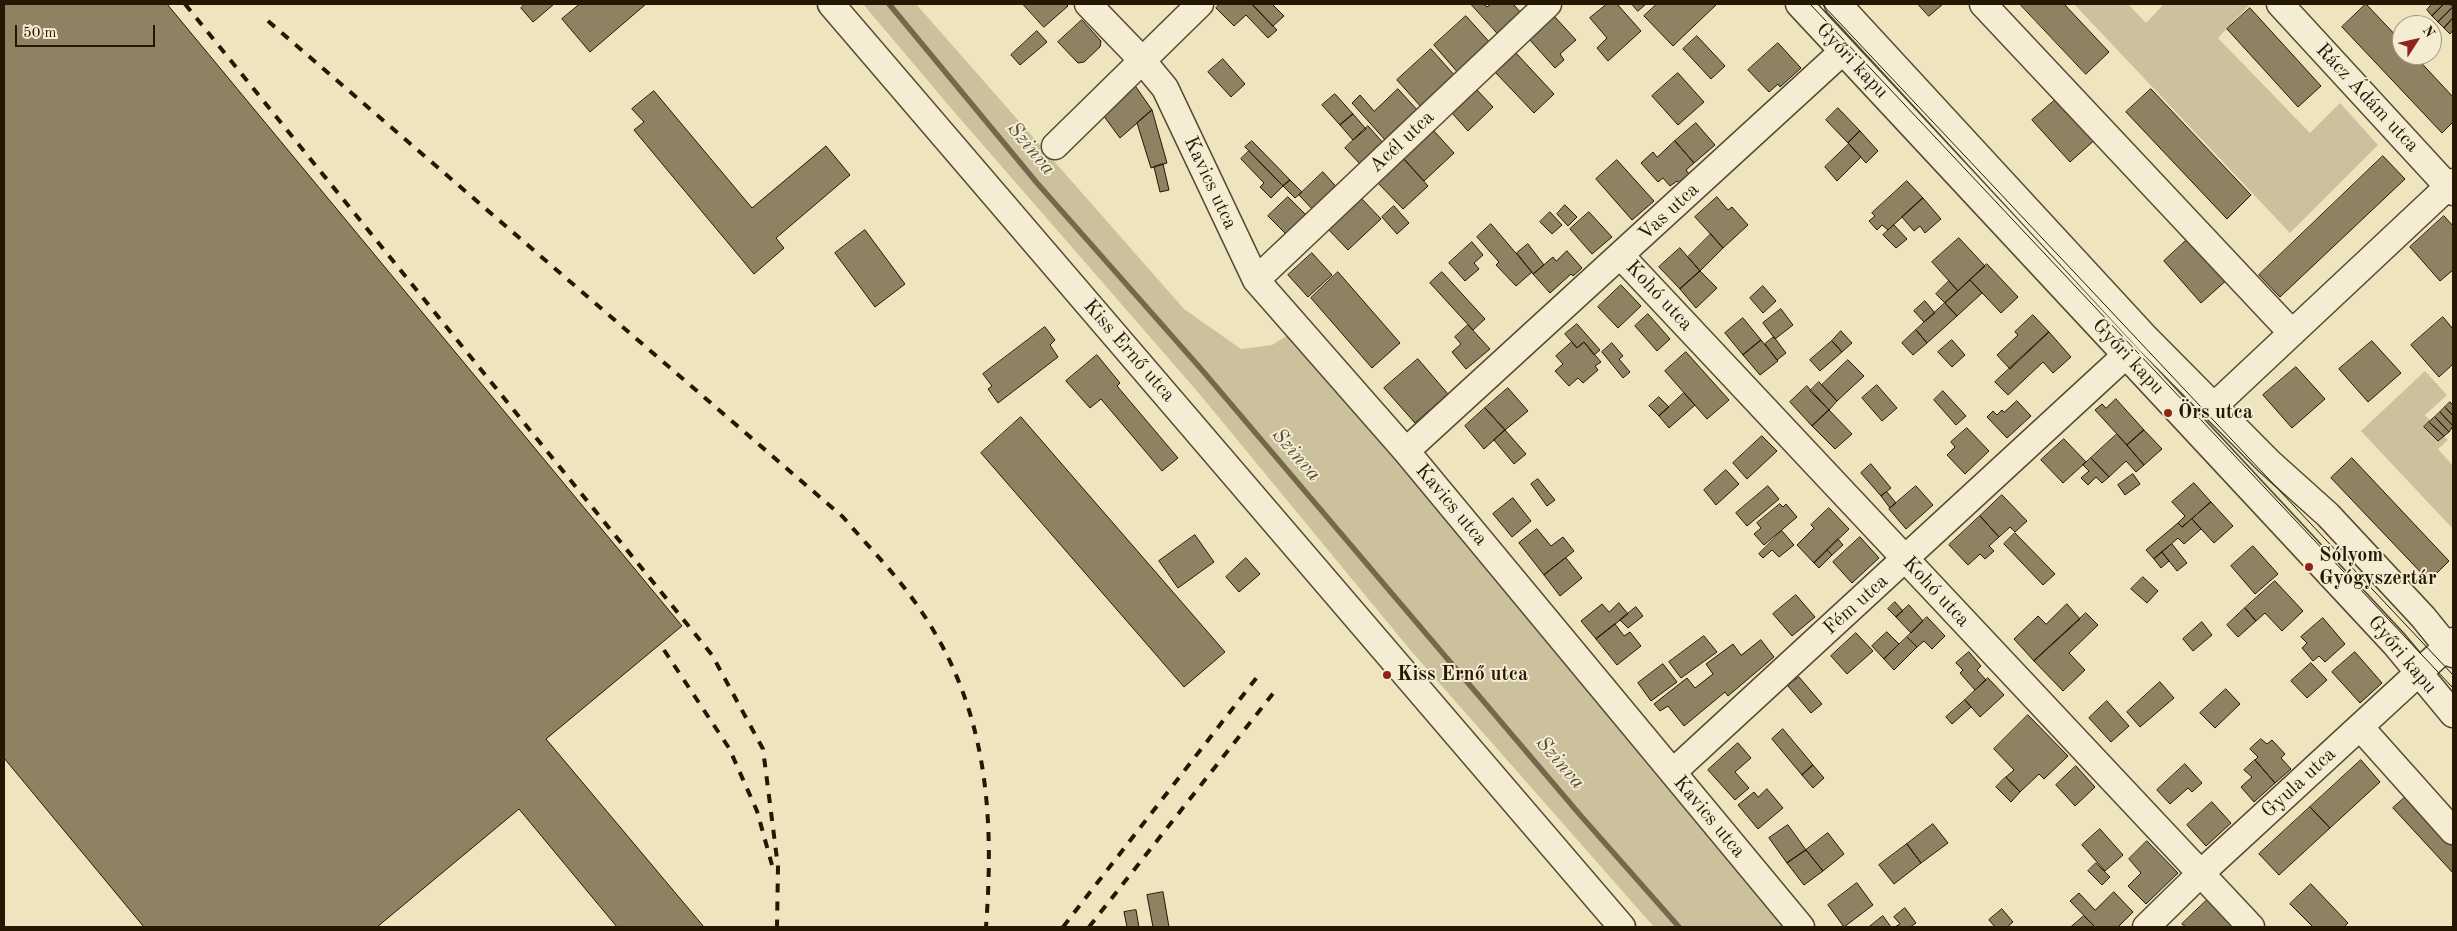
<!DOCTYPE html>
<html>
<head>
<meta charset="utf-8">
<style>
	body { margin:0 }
	#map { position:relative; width:2457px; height:931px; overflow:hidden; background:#eee4bd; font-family:"Old Standard TT",serif }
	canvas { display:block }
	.frame { position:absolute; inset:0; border:5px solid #261702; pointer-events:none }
	.north { position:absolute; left:2392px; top:15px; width:50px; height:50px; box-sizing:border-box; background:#f4edd4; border:1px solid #a29780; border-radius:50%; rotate:55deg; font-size:14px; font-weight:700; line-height:20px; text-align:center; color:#261702 }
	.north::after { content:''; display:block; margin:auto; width:18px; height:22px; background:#8f2418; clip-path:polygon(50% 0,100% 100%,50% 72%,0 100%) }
	.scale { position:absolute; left:15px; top:25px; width:140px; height:22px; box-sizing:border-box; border:2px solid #261702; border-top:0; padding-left:6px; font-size:15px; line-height:18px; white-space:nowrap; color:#261702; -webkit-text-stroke:4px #f4edd4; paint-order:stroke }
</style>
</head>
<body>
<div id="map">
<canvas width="2457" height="931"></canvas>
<div class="frame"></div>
<div class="north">N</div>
<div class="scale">50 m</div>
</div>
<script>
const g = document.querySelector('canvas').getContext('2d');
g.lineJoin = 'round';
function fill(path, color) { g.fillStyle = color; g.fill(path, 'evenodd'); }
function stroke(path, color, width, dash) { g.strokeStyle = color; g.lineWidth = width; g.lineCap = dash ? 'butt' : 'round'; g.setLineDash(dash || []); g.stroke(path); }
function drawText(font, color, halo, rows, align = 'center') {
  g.font = font + ' "Old Standard TT",serif'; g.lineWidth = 4; g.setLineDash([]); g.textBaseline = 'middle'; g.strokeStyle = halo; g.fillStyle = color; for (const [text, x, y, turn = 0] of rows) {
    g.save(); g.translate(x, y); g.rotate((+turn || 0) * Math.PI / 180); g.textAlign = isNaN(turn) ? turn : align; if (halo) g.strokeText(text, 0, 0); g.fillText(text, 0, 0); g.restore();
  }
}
fill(new Path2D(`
	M863,4H916L1184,309L1241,349L1272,345L1291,333L1793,927H1654L1412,652L1197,391L950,107Z
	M2074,4H2128L2146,23L2164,4H2250L2218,38L2310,133L2340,103L2378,145L2290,233Z
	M2425,371L2447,395L2425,415L2448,440L2438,449L2453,466V529L2361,431Z`), '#ccc19d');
stroke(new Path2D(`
	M889,4L1037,183L1202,370L1581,816L1679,927`), '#75684c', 5.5);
const building = new Path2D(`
	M4,4H167L682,626L546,739L704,927H617L519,809L377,927H144L4,758Z
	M525,4H554L533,22L521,8Z
	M580,4H646L590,52L562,19Z
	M1023,4H1066L1068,6L1044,27Z
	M1220,4H1252L1277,30L1268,38L1246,15L1234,26L1216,8Z
	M1252,4H1272L1284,16L1273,26Z
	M1471,4H1484L1487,7L1491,4H1513L1523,15L1500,36Z
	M1607,4H1617L1641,31L1608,61L1597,48L1607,38L1590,18Z
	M1632,4H1646L1638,11Z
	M1657,4H1717L1673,46L1644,16Z
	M1918,4H1943L1929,16Z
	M2020,4H2064L2109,52L2086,74Z
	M2366,4L2402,42V55H2414L2453,97V122L2442,133L2342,27Z
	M2432,4H2444L2432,16L2427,10Z
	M2444,4H2449L2453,7L2438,22L2432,16Z
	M2453,7V18L2444,28L2438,22Z
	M2250,8L2321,86L2298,107L2227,29Z
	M1466,16L1492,45L1459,74L1434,45Z
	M1554,16L1576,40L1560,54L1564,60L1555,68L1529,39Z
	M2453,18V30L2450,34L2444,28Z
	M1082,20L1101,41L1100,47L1084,62L1078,63L1058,42Z
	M1037,31L1047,42L1020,65L1011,55Z
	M1697,36L1725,66L1711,79L1683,49Z
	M1778,43L1801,68L1780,87L1778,84L1769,92L1748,70Z
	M1431,49L1456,77L1422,108L1397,80Z
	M1516,53L1554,94L1534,113L1495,72Z
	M1223,59L1245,84L1231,97L1208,72Z
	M1678,73L1704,102L1678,125L1652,96Z
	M1136,87L1152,110L1120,138L1103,115Z
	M1398,89L1420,113L1387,142L1352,103L1360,95L1374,111Z
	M2151,89L2251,195L2227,219L2126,112Z
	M1477,90L1493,107L1468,131L1452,113Z
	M654,91L752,208L826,146L850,175L776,238L784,248L754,274L634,130L644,122L632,109Z
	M1335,94L1353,114L1340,125L1322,105Z
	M2061,95L2098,137L2070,162L2032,120Z
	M1838,108L1860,131L1848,143L1826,120Z
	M1152,110L1167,163L1151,168L1137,123Z
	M1353,114L1366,129L1353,140L1340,125Z
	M1696,123L1715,145L1694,163L1675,141Z
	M1368,126L1385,145L1362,166L1345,148Z
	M1433,130L1454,153L1424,181L1403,158Z
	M1860,131L1878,151L1866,163L1848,143Z
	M1252,141L1290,180L1283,186L1245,147Z
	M1675,141L1694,163L1686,170L1690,175L1680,184L1677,181L1670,186L1663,178L1658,182L1641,163L1653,152L1657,157Z
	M1849,144L1861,157L1837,181L1825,167Z
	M1249,151L1283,186L1271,198L1260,187L1264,183L1241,159Z
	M2383,156L2405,179L2280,297L2259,275Z
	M1403,158L1428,186L1403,209L1377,182Z
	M1617,160L1654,201L1632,220L1596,179Z
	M1163,164L1169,190L1160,192L1154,167Z
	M1323,172L1339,190L1315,212L1299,195Z
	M1290,180L1302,192L1295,198L1283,186Z
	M1907,181L1923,198L1888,230L1882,225L1877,230L1869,221L1875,216L1872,213Z
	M1288,197L1308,217L1288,236L1268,216Z
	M1717,197L1728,210L1732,207L1748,225L1723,248L1695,217Z
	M1361,198L1381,219L1348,250L1328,229Z
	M1923,198L1941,219L1925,233L1920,226L1914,231L1902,217Z
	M1565,205L1577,217L1568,226L1557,214Z
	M1394,206L1409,223L1397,234L1382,217Z
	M1550,212L1562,225L1552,234L1540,222Z
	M1589,212L1612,237L1592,254L1570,229Z
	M2444,216L2453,226V270L2440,281L2410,247Z
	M1491,224L1532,272L1516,286L1496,265L1499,262L1477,237Z
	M1894,225L1907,239L1896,248L1883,235Z
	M865,230L905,284L875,307L835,253Z
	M1711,234L1723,248L1700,271L1688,257Z
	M2191,236L2229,278L2201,303L2164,261Z
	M1959,238L1985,266L1958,291L1932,262Z
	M1472,242L1483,255L1474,263L1479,269L1465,281L1449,263Z
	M1528,244L1544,265L1533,274L1517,253Z
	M1680,248L1700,271L1680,289L1659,267Z
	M1567,251L1582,268L1573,276L1571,274L1550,293L1533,274L1553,257L1556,261Z
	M1312,253L1332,275L1308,297L1288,275Z
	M1987,264L2018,297L2001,313L1970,280Z
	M1700,271L1717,288L1696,308L1680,289Z
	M1338,272L1400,343L1372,368L1311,298Z
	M1442,272L1485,319L1473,330L1430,283Z
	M1970,280L1982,293L1957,316L1945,303Z
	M1949,281L1958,291L1945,303L1936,294Z
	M1621,285L1641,306L1618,328L1598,307Z
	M1763,286L1776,301L1763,313L1750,298Z
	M1925,301L1935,313L1924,322L1914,311Z
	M1945,303L1957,316L1927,343L1916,330Z
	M1781,309L1793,325L1775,339L1763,323Z
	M1648,314L1670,339L1657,351L1635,326Z
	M2033,315L2049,332L2010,369L1997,355L2018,335L2015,332Z
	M2443,317L2453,329V364L2439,377L2411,345Z
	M1743,318L1761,340L1743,355L1725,333Z
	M1577,324L1600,350L1594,355L1584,342L1577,348L1565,334Z
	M1468,325L1490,349L1466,369L1452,352L1461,344L1455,337Z
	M1045,327L1055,340L1050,345L1058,357L998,403L988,389L992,386L983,374Z
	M1916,330L1927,343L1913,355L1902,343Z
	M1841,331L1852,343L1842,352L1832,341Z
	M2049,332L2071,357L2053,373L2043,362L2008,395L1995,382Z
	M1774,337L1786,353L1777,360L1765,344Z
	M1761,340L1778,361L1760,375L1743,355Z
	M1952,340L1965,355L1952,367L1938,352Z
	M1832,341L1842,352L1820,371L1810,360Z
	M2372,341L2401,373L2368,402L2339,369Z
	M1572,342L1577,348L1584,342L1601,362L1595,366L1598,370L1583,383L1578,378L1569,386L1555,371L1563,364L1556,356Z
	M1612,343L1623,356L1619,359L1630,372L1623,378L1602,352Z
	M1686,352L1729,400L1707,419L1665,371Z
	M1097,355L1120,383L1117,386L1178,458L1162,471L1101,399L1090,408L1066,381Z
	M1418,359L1448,394L1415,423L1384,388Z
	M1848,360L1864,376L1837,401L1822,385Z
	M2296,367L2325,399L2292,428L2263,395Z
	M1819,382L1837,401L1829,410L1810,391Z
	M1877,385L1897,408L1882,421L1862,398Z
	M1807,386L1829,410L1812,426L1790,402Z
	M1508,388L1528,411L1505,430L1485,408Z
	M1943,391L1966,416L1956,425L1934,400Z
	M1684,393L1695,405L1669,428L1659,416Z
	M1659,397L1669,407L1659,416L1649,406Z
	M2116,399L2144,430L2127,445L2095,410L2102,404L2106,408Z
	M2017,401L2031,416L2007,438L1987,417L1993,411L1997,415L2002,410L2004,412Z
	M2450,402L2453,405V416L2445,407Z
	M2445,407L2453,416V426L2440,412Z
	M1485,408L1505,430L1484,449L1465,426Z
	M1829,410L1852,434L1835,449L1812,426Z
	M2440,412L2453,426L2449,432L2435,417Z
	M1021,417L1225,652L1184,687L981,453Z
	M2435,417L2449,432L2444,436L2429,422Z
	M2429,422L2444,436L2438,441L2424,427Z
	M1967,428L1989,451L1965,474L1947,455L1955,447L1951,442Z
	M1505,430L1526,454L1514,464L1494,440Z
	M2144,430L2162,449L2144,465L2127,445Z
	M2117,434L2144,465L2136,472L2126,461L2109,477L2091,458Z
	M1762,436L1777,451L1747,479L1733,463Z
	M2064,439L2086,462L2063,483L2041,460Z
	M2091,458L2109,477L2102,483L2096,477L2088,485L2081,478L2089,471L2083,465Z
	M2352,458L2449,561L2429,581L2331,478Z
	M1871,464L1891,488L1881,496L1861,473Z
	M1726,470L1739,484L1716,505L1704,490Z
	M2133,474L2140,484L2125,495L2118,485Z
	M1538,479L1555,500L1547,506L1531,484Z
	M2194,483L2211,502L2182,527L2178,523L2185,516L2172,502Z
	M1768,486L1779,499L1747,526L1736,513Z
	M1916,486L1933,505L1906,529L1889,509Z
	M1887,492L1896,503L1890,508L1881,496Z
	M2002,495L2027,521L2015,532L2010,527L1999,537L1980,516Z
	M1513,498L1531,521L1512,537L1493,514Z
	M2211,502L2233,526L2214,543L2192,519Z
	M1780,504L1783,507L1786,504L1797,517L1764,545L1754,534L1761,528L1757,523Z
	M1829,508L1849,529L1814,563L1797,545L1814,528L1811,525Z
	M1980,516L1999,537L1989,546L1994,551L1985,559L1980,554L1968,565L1949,545Z
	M2192,519L2201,529L2184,544L2178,538L2154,559L2146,550L2178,523L2182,527Z
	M1537,529L1551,546L1563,537L1574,551L1544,575L1519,543Z
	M1782,531L1794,545L1779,557L1772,550L1763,558L1759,554Z
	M2015,533L2055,574L2043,585L2004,544Z
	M1195,535L1214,562L1178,588L1159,561Z
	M1860,537L1879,558L1852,583L1833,562Z
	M1838,539L1843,545L1832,555L1827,550Z
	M2172,544L2187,563L2177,571L2162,552Z
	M2253,546L2278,574L2255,594L2231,566Z
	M1827,550L1832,555L1819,568L1814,563Z
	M2162,552L2169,561L2161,568L2154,559Z
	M1246,558L1260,574L1239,592L1226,577Z
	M1566,558L1582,578L1560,596L1544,575Z
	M2143,577L2158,591L2147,603L2131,589Z
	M2275,581L2303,611L2282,631L2265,613L2256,621L2245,608Z
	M1796,595L1815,617L1792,636L1773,614Z
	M1895,602L1903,611L1896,617L1888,609Z
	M1619,603L1628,614L1596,639L1581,621L1602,604L1609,612Z
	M2067,604L2080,619L2034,661L2014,639L2038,616L2046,624Z
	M1909,605L1923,621L1911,633L1896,617Z
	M1636,607L1643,616L1628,628L1620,620Z
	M2245,608L2256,621L2238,637L2227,625Z
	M2086,613L2098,625L2069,653L2085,670L2063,691L2034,661Z
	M1927,617L1945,636L1932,649L1924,641L1917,647L1907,637Z
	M2323,618L2345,644L2325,662L2319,656L2313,661L2302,648L2307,643L2301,637Z
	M2202,622L2212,635L2193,651L2183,639Z
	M1615,624L1624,636L1630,632L1641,646L1617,665L1596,639Z
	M1887,632L1899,644L1884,659L1872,646Z
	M1856,633L1873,651L1847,674L1831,656Z
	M1704,636L1717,652L1681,678L1669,662Z
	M1907,637L1917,647L1894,670L1884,659Z
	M1761,640L1774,657L1728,696L1725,692L1684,726L1668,706L1660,711L1654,704L1687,678L1695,688L1713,674L1706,664L1733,644L1741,655Z
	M1969,652L1981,666L1977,670L1986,680L1975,690L1960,673L1963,670L1956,663Z
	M2355,652L2382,683L2360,703L2332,672Z
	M2311,663L2327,680L2307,698L2291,681Z
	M1663,664L1677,682L1651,701L1638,683Z
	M1799,677L1822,704L1811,713L1788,686Z
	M1988,678L2004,695L1980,717L1965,700Z
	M2160,682L2174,698L2140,727L2127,712Z
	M2226,689L2240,704L2215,728L2200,713Z
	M1965,700L1971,707L1952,724L1946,717Z
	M2107,701L2129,726L2111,742L2089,718Z
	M2028,715L2068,756L2044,779L2039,774L2020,792L2006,777L2014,770L1994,749Z
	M1783,729L1813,765L1802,775L1772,739Z
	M2261,739L2267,744L2272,740L2285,754L2281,758L2291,769L2275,783L2255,760L2258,757L2250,749Z
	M1738,743L1751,758L1735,772L1749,788L1735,800L1708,770Z
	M2255,760L2275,783L2254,802L2241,787L2252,777L2244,770Z
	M2361,760L2380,782L2330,828L2310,807Z
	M2185,764L2202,783L2192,792L2188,788L2170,804L2157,790Z
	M1813,765L1824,778L1813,788L1802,775Z
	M2076,766L2095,787L2075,806L2056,785Z
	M2006,777L2020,792L2011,802L1996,787Z
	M1767,789L1783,808L1758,829L1738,805L1754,792L1758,797Z
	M2411,792L2453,837V873L2393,808Z
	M2212,802L2231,823L2206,846L2187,825Z
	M2310,807L2330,828L2279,875L2259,854Z
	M1933,824L1948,843L1921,863L1907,844Z
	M1788,825L1806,850L1787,863L1769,838Z
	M2100,829L2123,855L2105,871L2082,845Z
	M1828,833L1844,854L1823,871L1806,850Z
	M2147,841L2178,873L2146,904L2128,886L2141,873L2129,859Z
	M1907,844L1921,863L1894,884L1879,865Z
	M1806,850L1823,871L1804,885L1787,863Z
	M2096,863L2110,877L2102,885L2088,871Z
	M1857,883L1873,905L1844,927L1828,905Z
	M2311,884L2348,923L2344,927H2313L2290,904Z
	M1163,892L1169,927H1153L1147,895Z
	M2114,892L2133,912L2118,927H2095L2070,901L2079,893L2095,910Z
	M2207,900L2233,926L2232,927H2186L2182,924Z
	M1905,908L1916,923L1910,927H1895L1900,924L1894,917Z
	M2002,909L2013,922L2007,927H1995L1989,920Z
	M1136,910L1139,927H1127L1124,912Z
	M1883,916L1891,927H1869Z
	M2084,916L2095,927H2071Z`);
fill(building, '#8e8263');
stroke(building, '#261702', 1);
const minor = new Path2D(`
	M831,4L1622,927
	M1088,4L1141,59L1165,88L1256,280L1406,451L1801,927
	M1799,4L2395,644L2453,714
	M1838,4L2147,339L2269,462L2328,515L2423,617L2453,654
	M1983,4L2292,333
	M2280,4L2453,192
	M1055,146L1200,4
	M1621,256L2251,927
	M1256,280L1548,4
	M2214,406L2453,182
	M1406,451L1842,52
	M2360,727L2453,831
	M1673,772L2126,355
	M2146,927L2200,874L2453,641`);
stroke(minor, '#584a31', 29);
stroke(minor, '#f4edd4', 26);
stroke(new Path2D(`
	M1810,4L2453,688
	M1822,4L2453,675`), '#261702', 1);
stroke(new Path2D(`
	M185,4L712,655L763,749L778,867L777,927
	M268,21L843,517C866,544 891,569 912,598C986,699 995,806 986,927
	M664,650L729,748L757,811L772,865
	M1063,927L1261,672
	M1089,927L1275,691`), '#261702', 4, [9, 9]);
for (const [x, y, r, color] of [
	[2168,413,5,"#8f2418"],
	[2309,567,5,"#8f2418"],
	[1387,675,5,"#8f2418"]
]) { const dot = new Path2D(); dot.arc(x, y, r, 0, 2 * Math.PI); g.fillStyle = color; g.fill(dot); stroke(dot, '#f4edd4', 2); }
drawText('20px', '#261702', '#f4edd4', [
	["Győri kapu",1852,61,47],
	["Rácz Ádám utca",2367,98,47],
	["Acél utca",1402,142,-43],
	["Kavics utca",1210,183,65],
	["Vas utca",1669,212,-43],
	["Kohó utca",1659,296,47],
	["Kiss Ernő utca",1129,351,49],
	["Győri kapu",2128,357,47],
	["Kavics utca",1451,505,50],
	["Kohó utca",1936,592,47],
	["Fém utca",1856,605,-42],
	["Győri kapu",2402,655,50],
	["Gyula utca",2299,783,-43],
	["Kavics utca",1709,817,50]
]);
drawText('bold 20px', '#261702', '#f4edd4', [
	["Örs utca",2178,413],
	["Sólyom",2319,556],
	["Gyógyszertár",2319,579],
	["Kiss Ernő utca",1397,675]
], 'left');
drawText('italic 21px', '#5b4d33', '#f4edd4', [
	["Szinva",1031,149,50],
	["Szinva",1296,455,49],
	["Szinva",1560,763,49]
]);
</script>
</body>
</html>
